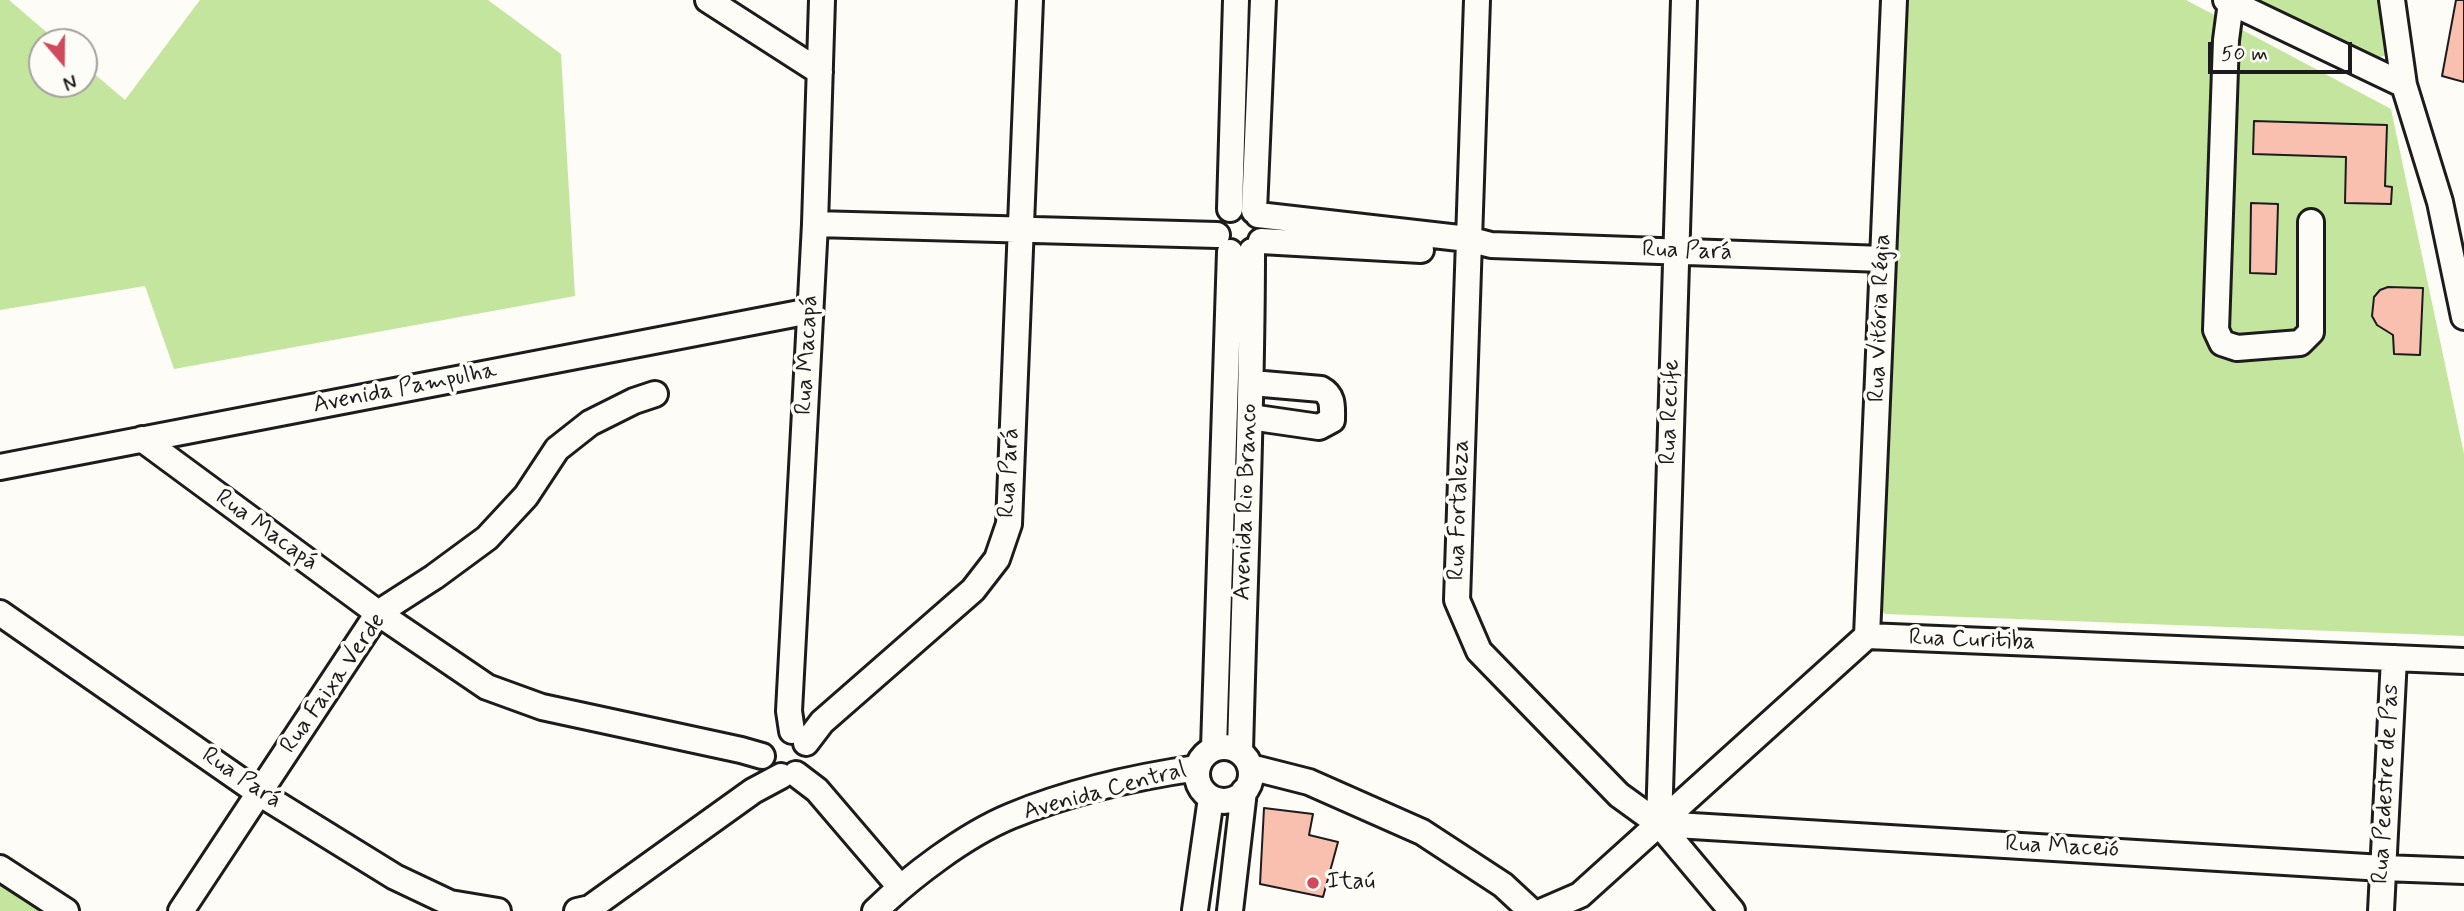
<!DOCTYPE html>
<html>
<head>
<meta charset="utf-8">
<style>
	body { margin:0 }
	#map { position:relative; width:2464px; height:911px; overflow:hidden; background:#fdfcf7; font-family:Mynerve,sans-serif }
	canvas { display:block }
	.north { position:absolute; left:28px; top:28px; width:70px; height:70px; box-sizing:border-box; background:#fdfcf7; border:2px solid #a3a29f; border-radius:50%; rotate:160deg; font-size:19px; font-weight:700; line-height:28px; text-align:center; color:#1c1c1c }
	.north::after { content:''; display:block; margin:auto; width:24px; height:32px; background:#d1495b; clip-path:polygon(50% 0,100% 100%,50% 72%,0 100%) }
	.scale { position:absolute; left:2208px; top:42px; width:144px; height:32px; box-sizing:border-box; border:4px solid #1c1c1c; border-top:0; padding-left:9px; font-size:21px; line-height:24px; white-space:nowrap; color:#1c1c1c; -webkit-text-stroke:5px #fdfcf7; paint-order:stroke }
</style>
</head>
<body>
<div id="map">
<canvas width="2464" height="911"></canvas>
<div class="north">N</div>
<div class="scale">50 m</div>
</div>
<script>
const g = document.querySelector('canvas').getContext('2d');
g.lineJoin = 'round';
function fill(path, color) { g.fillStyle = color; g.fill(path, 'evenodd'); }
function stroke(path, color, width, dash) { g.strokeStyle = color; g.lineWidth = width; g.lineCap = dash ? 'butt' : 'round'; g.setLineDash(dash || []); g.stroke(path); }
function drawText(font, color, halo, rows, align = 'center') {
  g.font = font + ' Mynerve,sans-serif'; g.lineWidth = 7; g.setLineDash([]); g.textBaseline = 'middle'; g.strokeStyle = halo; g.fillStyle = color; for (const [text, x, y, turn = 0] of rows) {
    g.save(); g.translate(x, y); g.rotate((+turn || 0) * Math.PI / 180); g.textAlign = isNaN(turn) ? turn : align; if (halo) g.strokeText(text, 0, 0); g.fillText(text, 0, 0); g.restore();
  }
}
fill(new Path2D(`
	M0,0H9L58,42H42V84H84V65L125,100L200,0H488L561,54L575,296L174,369L145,286L0,310Z
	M1905,0H2186L2391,109L2464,454V636L1885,614L1878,607Z
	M2256,0H2384L2394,53L2376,58Z
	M0,876L53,911H0Z`), '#c4e59d');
const building = new Path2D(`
	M2456,0H2464V82L2442,76Z
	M2254,121L2387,125L2385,186L2392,187L2391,204L2345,203L2346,157L2253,154Z
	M2251,203L2278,204L2276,274L2250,273Z
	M2388,287L2423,288L2420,355L2394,354L2393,335L2377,325L2372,316L2374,297L2380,290Z
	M1264,808L1313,814L1309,835L1338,842L1323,897L1260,884Z`);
fill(building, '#f9c0af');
stroke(building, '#1c1c1c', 2);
const minor = new Path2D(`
	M708,0L820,72
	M1477,0L1457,600L1479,651L1619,795L1659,824L1732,911
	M2226,0L2404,85
	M2392,0L2404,85L2440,202L2464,317
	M2231,2L2226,40L2216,330L2222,343L2237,348L2300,343L2311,332V222
	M1230,209L1236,0
	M1254,211L1263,0
	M1258,215L1468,239L1491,245L1883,259
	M815,224L1217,235
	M1261,241L1421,250
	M1250,417L1319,427L1332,420C1332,407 1334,396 1321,389L1252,383
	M142,439L378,613L487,687L542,707L741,750L762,756
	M0,467L810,311
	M0,613L259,793L395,877L450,903L498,911
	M1867,636L1894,0
	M792,731L789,711L815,224L822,0
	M806,743L822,722L973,590L997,559L1009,524L1030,0
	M1197 774a27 27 0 1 1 54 0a27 27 0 1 1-54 0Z
	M1214,748L1230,252
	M1240,752C1244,585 1252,418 1252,251
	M1250,767L1309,782L1422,832L1503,885L1531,911
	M796,774L817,790L900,887
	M1659,824L1684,0
	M1659,824L2383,868L2464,871
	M0,868L66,911
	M1195,910L1211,798
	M181,911L378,613L434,577L487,538L526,496L557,449L590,423L634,401L655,394
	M577,911L590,908L753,791L781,776
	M875,911C910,877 965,835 1011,816C1069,792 1135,777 1197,768
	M1230,911L1244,791
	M1543,911L1580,895L1867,636L2464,661
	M2381,911L2394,658`);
stroke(minor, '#1c1c1c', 30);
stroke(minor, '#fdfcf7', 24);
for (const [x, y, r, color] of [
	[1313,883,7,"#d1495b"]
]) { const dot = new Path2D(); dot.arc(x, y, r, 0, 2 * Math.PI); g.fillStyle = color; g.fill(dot); stroke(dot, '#fdfcf7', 2.5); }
drawText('24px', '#1c1c1c', '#fdfcf7', [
	["Rua Pará",1687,252,2],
	["Rua Vitória Régia",1881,318,-88],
	["Rua Macapá",808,355,-87],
	["Avenida Pampulha",405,389,-11],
	["Rua Recife",1671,412,-88],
	["Rua Pará",1010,473,-87],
	["Avenida Rio Branco",1247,502,-88],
	["Rua Fortaleza",1460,510,-88],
	["Rua Macapá",266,531,36],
	["Rua Curitiba",1972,641,2],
	["Rua Faixa Verde",334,684,-55],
	["Rua Pará",241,779,34],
	["Rua Pedestre de Pas",2387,784,-87],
	["Avenida Central",1105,792,-15],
	["Rua Maceió",2062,848,3]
]);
drawText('24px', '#1c1c1c', '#fdfcf7', [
	["Itaú",1327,883]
], 'left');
</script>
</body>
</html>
